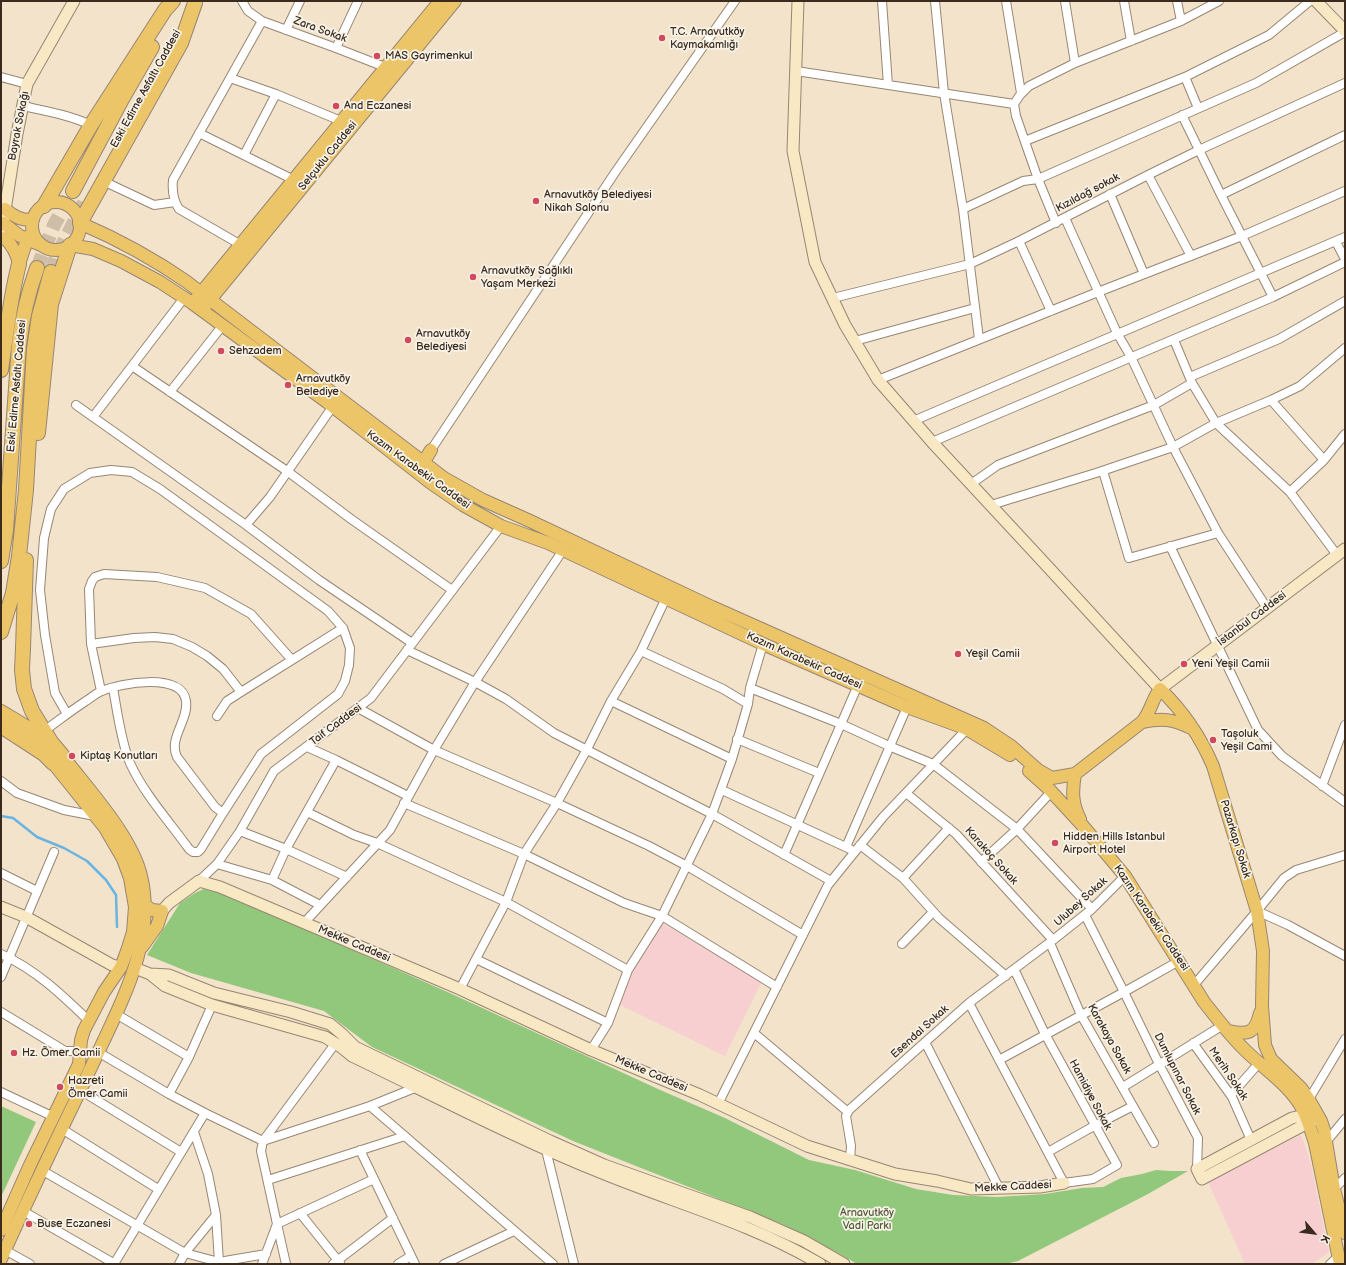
<!DOCTYPE html>
<html>
<head>
<meta charset="utf-8">
<style>
	body { margin:0 }
	#map { position:relative; width:1346px; height:1265px; overflow:hidden; background:#f3e3ca; font-family:"Balsamiq Sans",sans-serif }
	canvas { display:block }
	.frame { position:absolute; inset:0; border:2px solid #3b2a1e; pointer-events:none }
	.north { position:absolute; left:1294px; top:1213px; width:40px; height:40px; -webkit-text-stroke:3px #f7f3e8; paint-order:stroke; rotate:118deg; font-size:11px; font-weight:700; line-height:16px; text-align:center; color:#3b2a1e }
	.north::after { content:''; display:block; margin:auto; width:14px; height:18px; background:#3b2a1e; clip-path:polygon(50% 0,100% 100%,50% 72%,0 100%) }
</style>
</head>
<body>
<div id="map">
<canvas width="1346" height="1265"></canvas>
<div class="frame"></div>
<div class="north">K</div>
</div>
<script>
const g = document.querySelector('canvas').getContext('2d');
g.lineJoin = 'round';
function fill(path, color) { g.fillStyle = color; g.fill(path, 'evenodd'); }
function stroke(path, color, width, dash) { g.strokeStyle = color; g.lineWidth = width; g.lineCap = dash ? 'butt' : 'round'; g.setLineDash(dash || []); g.stroke(path); }
function drawText(font, color, halo, rows, align = 'center') {
  g.font = font + ' "Balsamiq Sans",sans-serif'; g.lineWidth = 3.5; g.setLineDash([]); g.textBaseline = 'middle'; g.strokeStyle = halo; g.fillStyle = color; for (const [text, x, y, turn = 0] of rows) {
    g.save(); g.translate(x, y); g.rotate((+turn || 0) * Math.PI / 180); g.textAlign = isNaN(turn) ? turn : align; if (halo) g.strokeText(text, 0, 0); g.fillText(text, 0, 0); g.restore();
  }
}
fill(new Path2D(`
	M657,920L762,981L725,1056L618,1004Z
	M1301,1135L1310,1160L1329,1252L1312,1264H1245L1208,1182Z`), '#f7cfd1');
fill(new Path2D(`
	M204,889L233,897L452,994L658,1089L725,1118L809,1160L855,1170L916,1189L953,1195L997,1197L1045,1194L1082,1188L1103,1187L1121,1178L1142,1174L1156,1170L1171,1171H1188L1148,1194L1018,1261L1005,1264H857L840,1254L782,1224L573,1141L372,1047L324,1011L191,973L147,955L180,903L195,893Z
	M1,1106L36,1122L1,1197Z`), '#92c87b');
stroke(new Path2D(`
	M1,816L13,818L37,837L64,848L87,861L106,880L116,895L117,927`), '#6ab4e2', 2.5);
stroke(new Path2D(`
	M37,268L54,225L73,191
	M51,272L57,255L86,199`), '#cebea8', 14, [14, 7]);
const street = new Path2D(`
	M242,1L248,11L262,21L336,48L385,67
	M882,1L888,85
	M935,1L944,93L963,209
	M1006,1L1021,93
	M1065,1L1075,63
	M1124,1L1131,41
	M1177,1L1181,21
	M286,30L300,1
	M336,48L358,1
	M796,71L1014,104
	M1,77L27,84
	M1185,77L1198,108
	M230,78L276,94L341,121
	M23,106C46,111 69,115 91,125
	M1182,115L1221,195L1273,297
	M199,133L294,180
	M1025,141L1185,77L1269,35L1310,1
	M244,155L276,94
	M1148,175L1191,256
	M103,181L154,205L175,202
	M1110,194L1144,274
	M1221,195L1345,135
	M1065,218L1117,333L1131,357L1173,447L1218,533L1267,608
	M1056,223L1038,179L1016,116L1014,104L1020,95L1029,86L1075,63L1181,21L1219,1
	M1019,241L1051,311
	M1336,242L1345,259
	M241,245L179,209C173,200 172,190 173,180L262,21
	M833,298L970,264L1019,241L1148,175L1199,150L1345,83
	M979,339L963,209L1023,181L1038,179L1256,83L1345,32
	M1174,340L1192,383L1216,423L1290,492L1337,555
	M855,341L975,308
	M132,366L287,471L351,519L452,590
	M1190,377L1279,339L1345,301
	M878,380L1098,292L1242,236L1345,191
	M170,392L223,325
	M1271,400L1324,460
	M76,405L246,525L319,580L412,643
	M93,417L184,298
	M913,421L1345,237
	M932,442L1273,297L1345,262
	M431,450L616,171L735,1
	M1103,471L1129,558L1218,533
	M971,484L998,465L1154,405L1192,383
	M1290,492L1324,460L1345,434
	M991,505L1096,473L1173,447L1216,423L1271,400L1300,386L1345,348
	M246,525L270,497L333,406
	M1170,546L1258,730L1282,756L1345,802
	M91,644L134,638L155,637L173,639L192,647L207,656L223,669L241,692
	M407,650L475,682L506,699L554,733L712,814L831,881
	M641,651L723,689L748,704
	M750,688L841,724L889,746L933,764L1017,829L1092,909
	M101,691L91,644L89,589L92,581L95,577L104,574L157,577L205,588L251,614L292,660
	M611,701L732,759
	M358,708L434,750L557,803L649,846L687,866L803,935
	M67,714L55,693L45,635L40,590L44,538L51,509L64,489L90,473L111,470L132,472L160,489L328,611L343,628L350,648L349,665L345,681L338,694L261,754L223,813L201,849L198,852H193L189,849C169,821 144,794 130,763C121,742 117,710 113,688
	M217,716L227,701L241,692L343,628
	M44,731C58,721 72,710 86,701C91,698 96,693 102,691C120,683 182,672 186,701C189,720 168,738 177,757L215,807L223,813
	M737,739L819,773
	M307,747L336,760L408,796
	M1,781L17,793L64,810L95,816
	M1322,786L1345,725
	M722,790L850,849
	M906,793L956,834L1053,940
	M404,803L524,854L624,903L662,916L777,987
	M307,812L354,835L377,843L506,902L628,970
	M240,831L286,849L347,877
	M860,845L903,878L939,918L1006,976
	M846,847L907,707
	M784,855L858,685
	M981,862L1017,829L1051,792
	M217,864L272,880L320,905
	M1,873L37,891
	M903,878L949,828
	M272,880L286,849L336,760
	M199,881L217,864L240,831L274,771L371,698L501,526
	M1257,911L1288,925L1345,956
	M1085,915L1124,992L1159,1064L1198,1138L1197,1169
	M304,923L390,830L434,750L475,682L563,550
	M1050,943L1081,1015L1154,1143
	M902,944L933,912
	M1,954C35,969 62,995 88,1020
	M476,959L608,1023
	M1,977L54,852
	M1194,985L1257,911L1284,878L1296,870L1345,855
	M460,989L506,902L524,854L557,803L586,751L611,701L641,651L666,598
	M969,1003L1064,1183L1093,1179L1117,1165L1045,1034L1014,969
	M1,1012L65,1051H80
	M116,1014L189,1057
	M754,1033L848,1112
	M925,1042L999,1188
	M1193,1043L1232,1097L1251,1140
	M591,1050L608,1023L628,970L662,916L712,814L732,759L748,704L750,688L763,644
	M98,1052L169,1094L205,1113L263,1141L370,1106L417,1087
	M999,1060L1124,992L1179,961
	M1123,1087L1223,1025
	M80,1090L181,1152
	M1,1092L54,1117
	M169,1094L189,1057L212,1005
	M1231,1095L1259,1063
	M1309,1099L1345,1039
	M718,1104L828,885L883,817L967,729
	M370,1106L553,1264
	M62,1129L158,1189
	M194,1132L208,1174L216,1215L219,1262
	M1326,1142L1345,1119
	M360,1150L415,1264
	M546,1150L574,1264
	M1048,1152L1094,1126L1133,1106
	M850,1160L851,1146L846,1116L849,1110L969,1003L1053,940L1092,909L1125,876
	M43,1171L185,1253L179,1264
	M268,1180L405,1136
	M1334,1189L1345,1178
	M23,1211L115,1264
	M300,1213L340,1263
	M216,1215L185,1253L219,1262L266,1254
	M5,1250L30,1264
	M114,1264L205,1113
	M262,1264L277,1224L261,1151L263,1141L335,1044
	M286,1264L277,1224L374,1179
	M333,1264L393,1218
	M398,1264L411,1256
	M444,1264L514,1231
	M1330,1264L1339,1256`);
const secondary = new Path2D(`
	M798,1L793,151L815,262L845,325L878,380L932,442L1048,567L1160,689L1345,549
	M1316,1L1345,31
	M4,232L3,223L17,134L27,84L74,1
	M1,907L26,917L112,965L121,967
	M162,911L169,903L199,881L220,887L460,989L591,1050L700,1095L807,1146L895,1174L937,1181L971,1189L1040,1187L1064,1183
	M135,968L150,974L169,975L214,993L291,1012L330,1024L342,1034L355,1047L550,1141L604,1165L750,1217L804,1241L844,1264
	M150,974L165,986L212,1005L325,1037L341,1047L352,1056C435,1096 517,1139 602,1173C675,1203 751,1223 820,1264
	M1305,1115L1319,1117L1202,1179L1197,1169L1292,1118Z`);
const primary = new Path2D(`
	M32 226a24 24 0 1 1 48 0a24 24 0 1 1-48 0Z
	M5,209C14,217 22,221 33,220
	M3,223L20,236L41,245
	M80,223C117,239 154,259 187,282L444,478L483,500L530,521L712,607L984,728L1011,746L1038,770L1052,778L1075,774L1142,722C1151,712 1152,699 1160,689C1182,710 1201,738 1213,766L1257,911L1263,951L1262,1006L1265,1045L1271,1059L1301,1088L1308,1098L1321,1121L1324,1130L1334,1189L1345,1233
	M5,238C13,246 17,253 19,264
	M70,245L93,249L121,261L160,282L192,303L327,402L431,483L463,505L501,526L548,543L763,644L907,707L965,728L1010,755
	M19,264L26,243L31,234
	M196,299L440,1
	M205,306L455,1
	M420,468L431,450
	M1142,722C1163,718 1172,719 1191,728
	M1029,771L1048,788L1083,826L1125,876L1204,1002C1216,1017 1228,1033 1242,1047C1261,1067 1288,1083 1302,1108C1308,1119 1311,1131 1315,1143L1340,1264
	M1075,774C1072,791 1072,804 1080,819
	M142,947L157,926L162,911L152,910L146,906
	M1229,1031C1248,1035 1255,1034 1260,1013
	M1,1230L30,1165L79,1064L81,1040L84,1030L104,992L121,967L127,951L133,932L135,907L130,878L123,859L105,828L53,763
	M1,1259C25,1205 51,1151 77,1097C86,1078 95,1059 104,1040C128,989 155,933 141,876C132,836 87,788 62,755`);
const highway = new Path2D(`
	M73,191L122,99L152,47
	M44,206L91,125L165,10L173,1
	M80,223L181,43L195,3
	M1,370C6,335 10,299 19,264
	M38,433L51,304L70,245
	M26,560L23,648L22,670L24,689L32,711L51,742L62,755
	M1,561L6,530L19,345C22,319 28,293 37,268
	M1,632L13,593L19,556L26,490L34,349L39,316L51,272
	M1,712L49,741
	M1,726L44,754L53,763`);
stroke(street, '#978674', 10);
stroke(secondary, '#978674', 13);
stroke(primary, '#978674', 14);
stroke(highway, '#978674', 16);
stroke(street, '#fff', 8);
stroke(secondary, '#f8e8c3', 11);
stroke(primary, '#edc569', 12);
stroke(highway, '#edc569', 14);
for (const [x, y, r, color] of [
	[662,38,4,"#d1495b"],
	[377,56,4,"#d1495b"],
	[336,106,4,"#d1495b"],
	[536,201,4,"#d1495b"],
	[473,277,4,"#d1495b"],
	[408,340,4,"#d1495b"],
	[221,351,4,"#d1495b"],
	[288,385,4,"#d1495b"],
	[958,654,4,"#d1495b"],
	[1184,664,4,"#d1495b"],
	[1213,740,4,"#d1495b"],
	[72,756,4,"#d1495b"],
	[1055,843,4,"#d1495b"],
	[14,1053,4,"#d1495b"],
	[60,1087,4,"#d1495b"],
	[29,1224,4,"#d1495b"]
]) { const dot = new Path2D(); dot.arc(x, y, r, 0, 2 * Math.PI); g.fillStyle = color; g.fill(dot); stroke(dot, '#f7f3e8', 1.5); }
drawText('11px', '#3b2a1e', '#f7f3e8', [
	["Zara Sokak",320,30,20],
	["Eski Edirne Asfaltı Caddesi",146,89,-61],
	["Bayrak Sokağı",19,126,-79],
	["Selçuklu Caddesi",328,156,-51],
	["Kızıldağ sokak",1088,193,-28],
	["Eski Edirne Asfaltı Caddesi",17,386,-85],
	["Kazım Karabekir Caddesi",418,470,36],
	["İstanbul Caddesi",1252,619,-37],
	["Kazım Karabekir Caddesi",804,661,24],
	["Taif Caddesi",336,725,-37],
	["Pazarkapı Sokak",1235,839,73],
	["Karakoç Sokak",991,856,48],
	["Ulubey Sokak",1081,902,-42],
	["Kazım Karabekir Caddesi",1151,918,56],
	["Mekke Caddesi",354,944,23],
	["Esendal Sokak",920,1032,-42],
	["Karakaya Sokak",1109,1039,61],
	["Mekke Caddesi",651,1074,23],
	["Dumlupınar Sokak",1177,1074,63],
	["Merih Sokak",1228,1074,56],
	["Hamidiye Sokak",1090,1095,62],
	["Mekke Caddesi",1013,1187,-3]
]);
drawText('11px', '#3b2a1e', '#f7f3e8', [
	["T.C. Arnavutköy",670,32],
	["Kaymakamlığı",670,45],
	["MAS Gayrimenkul",385,56],
	["And Eczanesi",344,106],
	["Arnavutköy Belediyesi",544,195],
	["Nikah Salonu",544,208],
	["Arnavutköy Sağlıklı",481,271],
	["Yaşam Merkezi",481,284],
	["Arnavutköy",416,334],
	["Belediyesi",416,347],
	["Sehzadem",229,351],
	["Arnavutköy",296,379],
	["Belediye",296,392],
	["Yeşil Camii",966,654],
	["Yeni Yeşil Camii",1192,664],
	["Taşoluk",1221,734],
	["Yeşil Cami",1221,747],
	["Kiptaş Konutları",80,756],
	["Hidden Hills Istanbul",1063,837],
	["Airport Hotel",1063,850],
	["Hz. Ömer Camii",22,1053],
	["Hazreti",68,1081],
	["Ömer Camii",68,1094],
	["Buse Eczanesi",37,1224]
], 'left');
drawText('11px', '#55593a', '#f7f3e8', [
	["Arnavutköy",867,1213],
	["Vadi Parkı",867,1226]
]);
</script>
</body>
</html>
